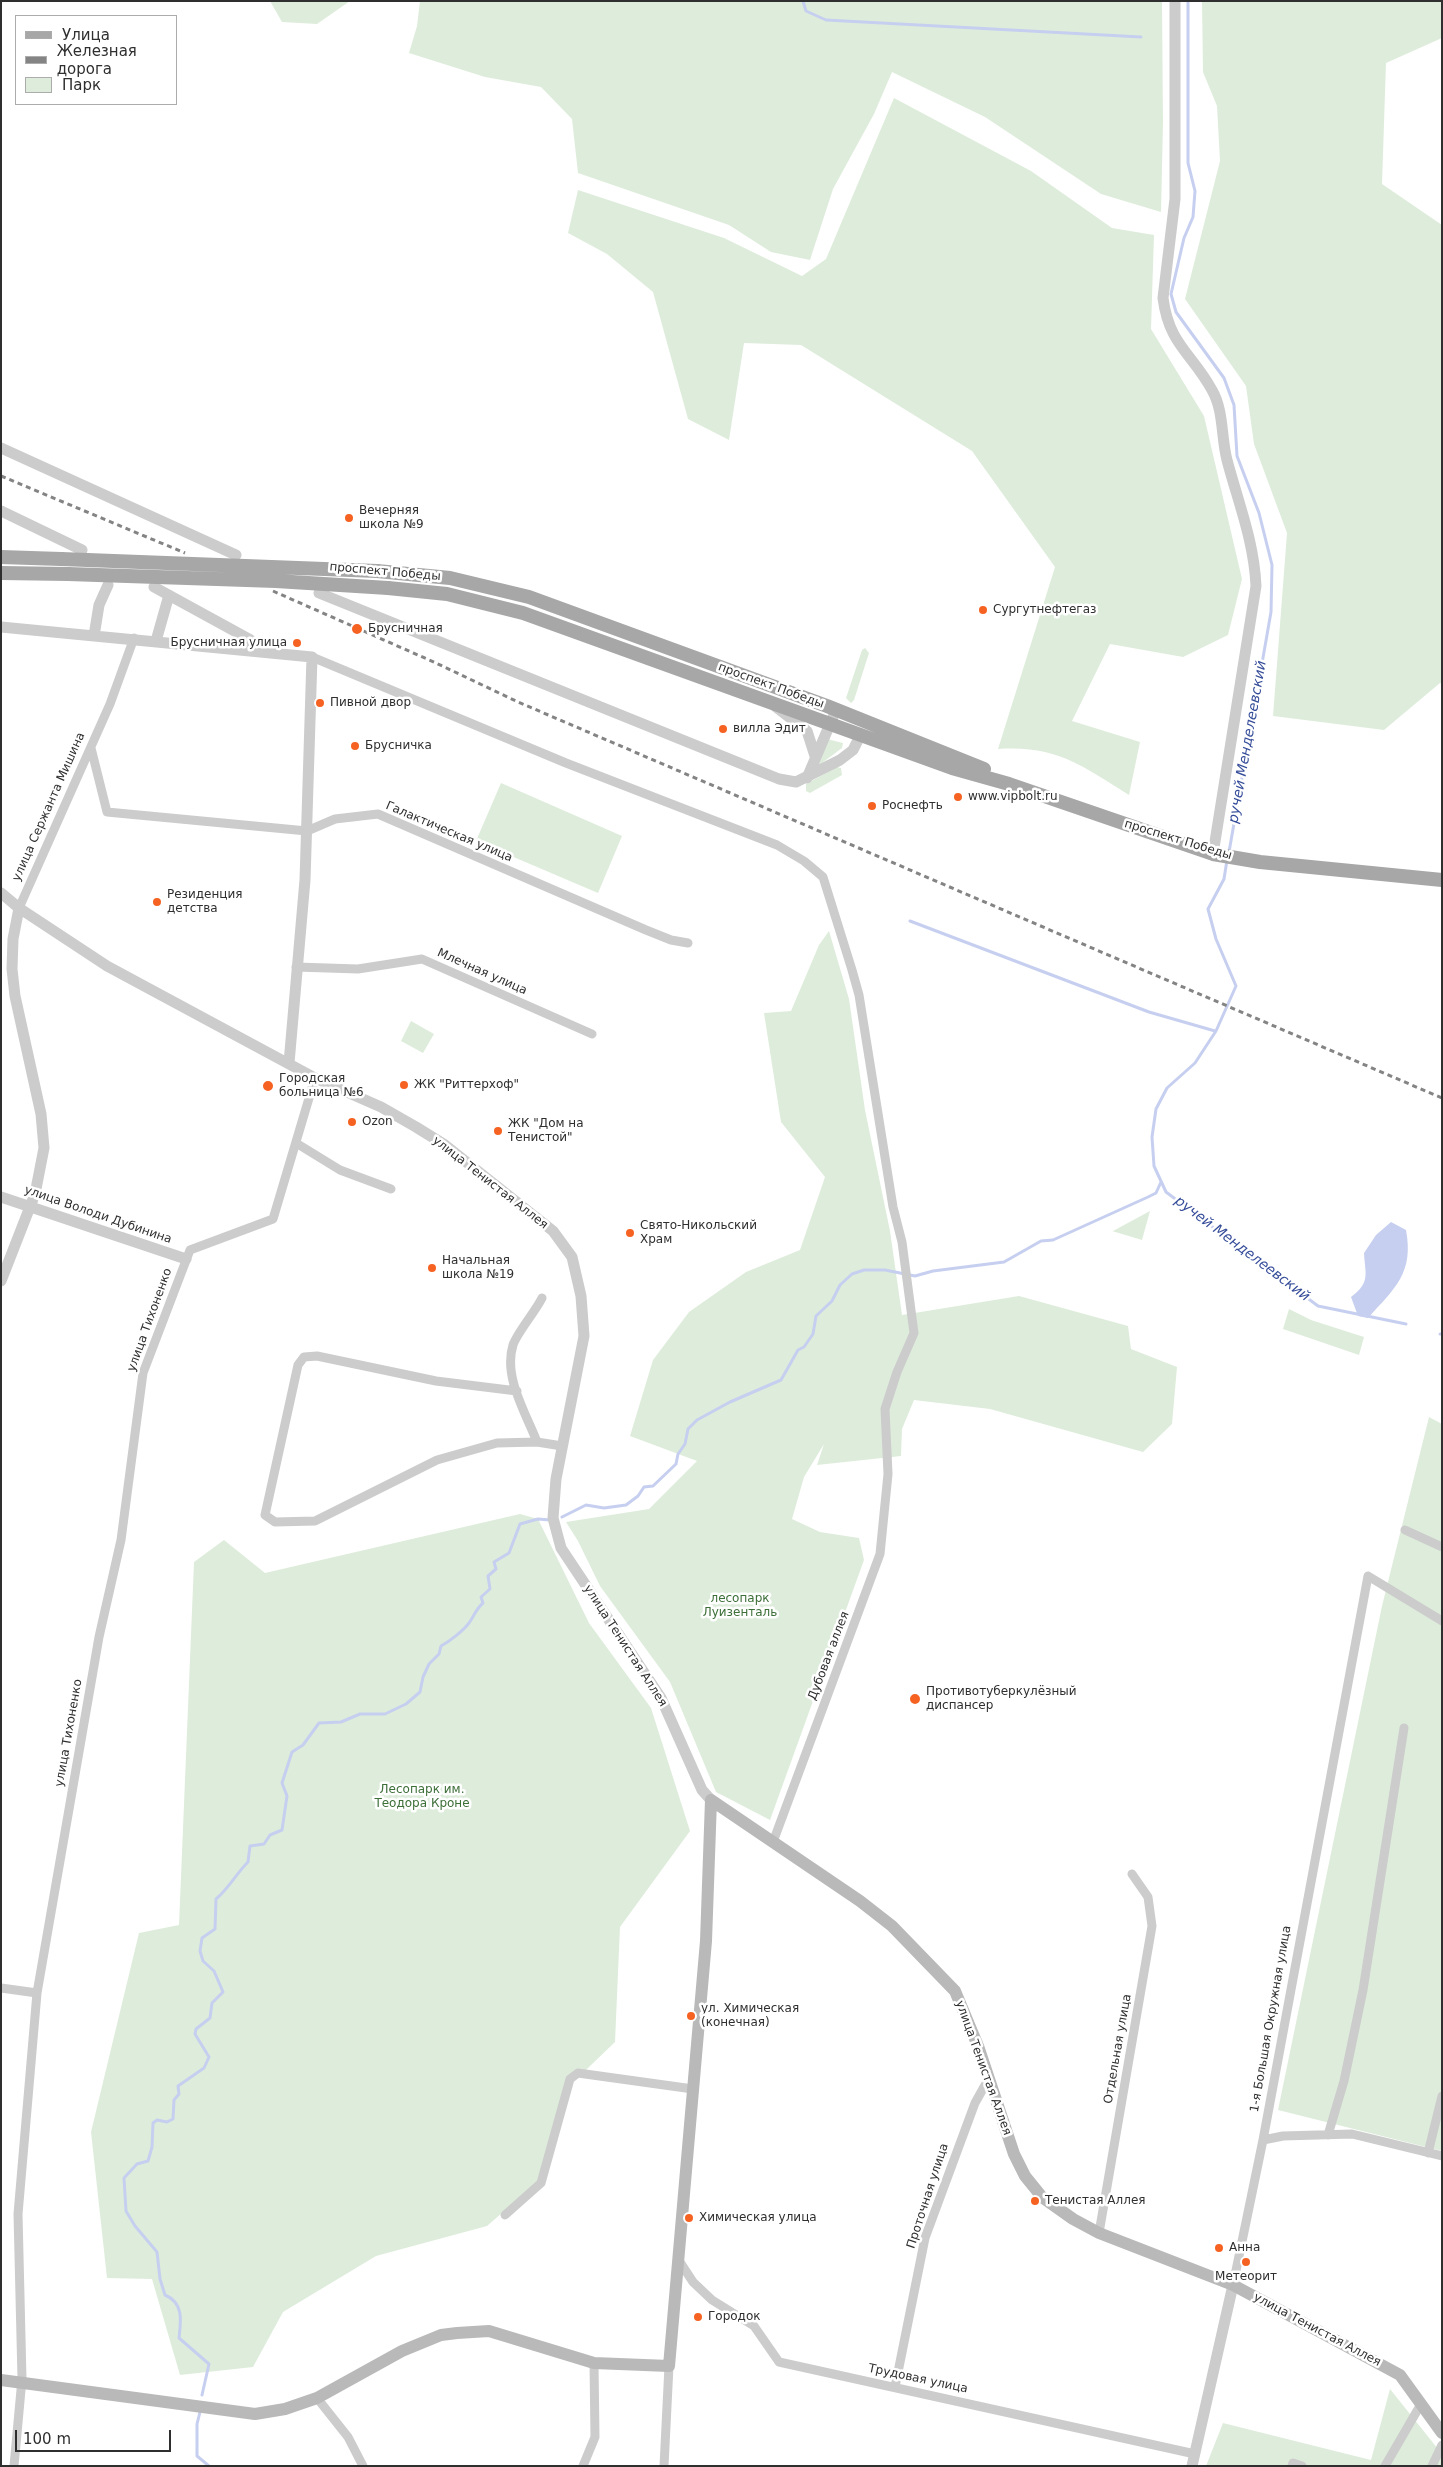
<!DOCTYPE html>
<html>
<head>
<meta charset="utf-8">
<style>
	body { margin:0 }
	#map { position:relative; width:1443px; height:2467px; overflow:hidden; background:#fff; font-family:"DejaVu Sans",sans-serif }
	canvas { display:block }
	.frame { position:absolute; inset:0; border:2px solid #2f2f2f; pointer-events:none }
	.legend { position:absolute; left:15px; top:15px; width:162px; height:90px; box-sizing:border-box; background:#fff; border:1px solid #acacac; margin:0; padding:6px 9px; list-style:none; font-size:15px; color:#2f2f2f }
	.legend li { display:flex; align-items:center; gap:10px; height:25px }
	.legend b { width:25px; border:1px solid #acacac }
	.scale { position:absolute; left:15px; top:2430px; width:156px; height:22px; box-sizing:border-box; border:2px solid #2f2f2f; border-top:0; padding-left:6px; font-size:15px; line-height:18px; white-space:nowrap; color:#2f2f2f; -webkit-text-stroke:4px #fff; paint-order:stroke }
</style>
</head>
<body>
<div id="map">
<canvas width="1443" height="2467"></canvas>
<div class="frame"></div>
<ul class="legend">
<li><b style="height:6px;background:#a7a7a7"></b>Улица</li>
<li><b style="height:6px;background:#848484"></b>Железная дорога</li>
<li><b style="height:14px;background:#deeddb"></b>Парк</li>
</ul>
<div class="scale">100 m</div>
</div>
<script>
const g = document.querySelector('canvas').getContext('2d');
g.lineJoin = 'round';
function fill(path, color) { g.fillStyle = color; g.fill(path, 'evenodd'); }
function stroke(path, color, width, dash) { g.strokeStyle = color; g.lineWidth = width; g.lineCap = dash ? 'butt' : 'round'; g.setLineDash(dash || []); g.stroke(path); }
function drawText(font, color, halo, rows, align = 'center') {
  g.font = font + ' "DejaVu Sans",sans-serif'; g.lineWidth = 5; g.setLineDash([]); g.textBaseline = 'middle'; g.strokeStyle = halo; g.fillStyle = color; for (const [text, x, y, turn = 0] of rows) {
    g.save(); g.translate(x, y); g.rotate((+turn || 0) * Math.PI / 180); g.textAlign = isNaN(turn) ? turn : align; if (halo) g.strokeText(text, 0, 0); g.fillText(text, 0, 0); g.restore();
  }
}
fill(new Path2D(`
	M270,1H350L317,24L282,22Z
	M420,1H1162L1163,123L1161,212L1101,194L985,117L892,72L874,114L833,189L810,260L771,252L729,225L578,173L572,119L541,87L485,77L409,53L417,26Z
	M1202,1H1442V38L1386,63L1382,184L1442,225V684L1440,683L1384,730L1273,716L1287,533L1254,444L1246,386L1185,299L1220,161L1217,106L1203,72Z
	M894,98L1031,171L1112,228L1154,235L1151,329L1204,416L1242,579L1228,635L1183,657L1110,644L1072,721L1140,742L1129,795C1082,766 1057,745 998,749L1055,567L972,451L801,345L744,343L729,440L688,419L653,292L607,254L568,233L578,190L724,238L802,276L826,259Z
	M865,648L869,653L854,700L851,703L846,698L862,650Z
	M827,739L843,743L842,748L818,766Z
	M837,767L841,768L842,775L810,793L806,791V784Z
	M501,783L622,836L598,893L476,841Z
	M829,931L849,999L865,1110L890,1231L902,1315L1019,1296L1128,1326L1131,1349L1177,1367L1172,1424L1143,1452L990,1409L914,1400L902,1429L901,1456L817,1465L824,1444L804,1477L792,1519L820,1532L859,1538L864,1560L770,1820L716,1792L670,1682L600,1586L578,1541L566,1522L649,1509L697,1461L630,1436L653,1360L689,1312L746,1272L800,1250L825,1177L781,1122L764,1013L791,1011L819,945Z
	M411,1021L434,1034L423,1053L401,1041Z
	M1150,1211L1142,1240L1112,1231H1113Z
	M1289,1309L1311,1320L1364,1337L1359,1355L1283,1329Z
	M1429,1417L1442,1424V2151L1278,2110L1382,1606Z
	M520,1514L538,1519L589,1623L651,1708L690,1831L620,1927L615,2042L562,2093L542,2178L487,2226L376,2256L283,2312L253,2367L180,2375L152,2279L107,2278L91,2132L139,1933L179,1925L194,1562L224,1540L265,1573Z
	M1390,2389L1442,2454V2466H1206L1223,2423L1371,2460Z`), '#deeddb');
fill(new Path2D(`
	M1391,1222L1406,1230C1414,1273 1395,1288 1368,1318L1358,1316L1351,1297C1371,1282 1365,1274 1364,1253L1376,1235Z`), '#c6cfef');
stroke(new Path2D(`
	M803,1L806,11L826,20L1141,37
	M1188,1V163L1195,191L1193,217L1184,238L1171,294L1176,312L1224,378L1234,405L1237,456L1259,513L1272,565L1271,612L1229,852
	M1227,860L1224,879L1208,909L1216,939L1236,986L1216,1031L1195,1063L1167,1088L1156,1109L1152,1137L1154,1166L1166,1192L1318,1306L1406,1324
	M910,921L1149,1012L1215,1031
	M1440,1334H1442
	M562,1517L586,1505L604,1508L626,1505L638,1496L644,1487L653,1486L676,1464L678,1454L685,1444L688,1429L697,1420L730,1402L781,1380L798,1350L804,1347L813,1334L816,1316L832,1301L840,1285L852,1274L864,1270H885L915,1276L933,1271L1004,1262L1041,1241L1053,1240L1148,1197L1156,1193L1161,1182
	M202,2395L209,2364L179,2338C181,2321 184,2303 165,2295L160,2279L157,2252L135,2226L126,2211L124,2178L137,2164L148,2161L152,2147L153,2123L157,2120L167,2122L173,2119L174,2100L179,2094L178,2086L204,2068L209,2057L195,2034L196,2029L210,2018L212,2003L223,1992L214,1971L203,1961L200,1951L202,1938L215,1929L216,1899C229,1888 236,1874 248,1862L250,1846L264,1844L270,1835L282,1830L287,1796L282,1783L292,1752L303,1745L319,1723L341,1722L360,1714H385L406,1704L420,1692L423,1677L429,1664L439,1654L441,1646C450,1641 463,1631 469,1623C474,1616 476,1609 483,1603L481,1597L490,1589L488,1576L496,1569L494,1562L509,1553L520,1524L538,1519L550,1520
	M200,2412L197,2424V2456L209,2466`), '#c6cfef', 3);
stroke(new Path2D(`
	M312,657L566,763L777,845L804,861L823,877L852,970L859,995L893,1207L902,1242L914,1333L897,1372L885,1409L888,1474L880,1554L773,1842
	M91,748L107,812L307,831L335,819L378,814L646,930L671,940L688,943
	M19,908L110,704L134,638
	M296,967L358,969L422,959L592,1034
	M296,1143L340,1170L391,1189
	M542,1298C535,1312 517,1333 513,1345C503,1377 526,1413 537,1442L562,1446
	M517,1391L436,1381L317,1356L304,1357L298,1365L265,1515L275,1522L315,1521L437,1460L497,1443L537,1442
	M1405,1530L1442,1547
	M1,1988L37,1993
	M1328,2135L1344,2081L1363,1990L1404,1728
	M1263,2140L1283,2136L1352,2134L1442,2156
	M1428,2153L1442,2096
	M505,2215L541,2183L570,2079L578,2073L693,2089
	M1099,2233L1152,1926L1148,1897L1132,1874
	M678,2259L693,2282L712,2300L754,2326L779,2362L1195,2454
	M1233,2285L1263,2140L1368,1576L1442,1621
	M895,2387L925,2238L975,2103L989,2078
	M317,2398L348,2437L363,2466
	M14,2466L22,2379L18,2214L37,1993L99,1637L121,1540L143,1373L190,1250L273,1219L315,1078
	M583,2466L595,2437L594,2363
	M664,2466L669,2366
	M1292,2466L1293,2463L1302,2466
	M1385,2466L1421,2404
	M1432,2466L1442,2445`), '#ccc', 9);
stroke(new Path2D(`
	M1175,1V199L1163,298C1169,345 1192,353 1212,390C1224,411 1221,437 1227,460C1238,502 1254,541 1256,586L1213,854
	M1,448L236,555
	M1,511L82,550
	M154,587L249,639L264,652
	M319,593L779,779L796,782L840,760L853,750L861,734
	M1,627L312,657L305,880L289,1063
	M94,636L99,605L108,585
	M156,641L169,595
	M776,707L807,731L815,756
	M807,778L833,717
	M1,893L19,908L107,966L315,1078L381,1107L416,1127L445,1145L553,1231L572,1257L581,1296L584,1336L556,1479L553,1518L561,1548L661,1698L702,1790L711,1800
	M1,1197L186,1259
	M1,1281L35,1194L44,1148L41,1114L15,996L12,969L13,939L19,908
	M1192,2466L1233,2285`), '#ccc', 11);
stroke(new Path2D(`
	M711,1800L860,1901L892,1926L955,1991L978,2046L1014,2154L1025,2176L1042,2197L1073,2219L1099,2233L1233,2285L1400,2375L1442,2433
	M1,2380L255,2414L285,2409L317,2398L402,2351L441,2335L457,2333L489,2331L594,2363L669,2366L706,1941L711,1800`), '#b9b9b9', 12);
stroke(new Path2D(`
	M1,557L61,559
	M377,571L450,578L529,597L827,706L984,769
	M1,573L68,574
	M388,588L447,594L523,613L952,768L1009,784L1213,854L1260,862L1442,880`), '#a7a7a7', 14);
stroke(new Path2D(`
	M1,476L185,553
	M273,591L436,663L518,702L1442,1098`), '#848484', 3, [5, 4]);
stroke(new Path2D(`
	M61,559L377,571
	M68,574L276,581L388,588`), '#a7a7a7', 14);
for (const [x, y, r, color] of [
	[349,518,5,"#f56221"],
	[983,610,5,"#f56221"],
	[357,629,6,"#f56221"],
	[297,643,5,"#f56221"],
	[320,703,5,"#f56221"],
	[723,729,5,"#f56221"],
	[355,746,5,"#f56221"],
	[958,797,5,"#f56221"],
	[872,806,5,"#f56221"],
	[157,902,5,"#f56221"],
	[404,1085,5,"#f56221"],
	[268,1086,6,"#f56221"],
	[352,1122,5,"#f56221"],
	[498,1131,5,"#f56221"],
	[630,1233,5,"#f56221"],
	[432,1268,5,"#f56221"],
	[915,1699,6,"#f56221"],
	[691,2016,5,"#f56221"],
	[1035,2201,5,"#f56221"],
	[689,2218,5,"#f56221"],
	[1219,2248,5,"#f56221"],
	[1246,2262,5,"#f56221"],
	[698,2317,5,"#f56221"]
]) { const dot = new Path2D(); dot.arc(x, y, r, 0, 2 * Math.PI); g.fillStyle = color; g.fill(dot); stroke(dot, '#fff', 2); }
drawText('12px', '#2f2f2f', '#fff', [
	["Вечерняя",359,511],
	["школа №9",359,525],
	["Сургутнефтегаз",993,610],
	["Брусничная",368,629],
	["Брусничная улица",287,643,"right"],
	["Пивной двор",330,703],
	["вилла Эдит",733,729],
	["Брусничка",365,746],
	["www.vipbolt.ru",968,797],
	["Роснефть",882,806],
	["Резиденция",167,895],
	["детства",167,909],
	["Городская",279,1079],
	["больница №6",279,1093],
	["ЖК \"Риттерхоф\"",414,1085],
	["Ozon",362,1122],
	["ЖК \"Дом на",508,1124],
	["Тенистой\"",508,1138],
	["Свято-Никольский",640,1226],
	["Храм",640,1240],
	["Начальная",442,1261],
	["школа №19",442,1275],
	["Противотуберкулёзный",926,1692],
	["диспансер",926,1706],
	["ул. Химическая",701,2009],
	["(конечная)",701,2023],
	["Тенистая Аллея",1045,2201],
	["Химическая улица",699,2218],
	["Анна",1229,2248],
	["Метеорит",1246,2277,"center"],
	["Городок",708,2317]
], 'left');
drawText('12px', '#2f2f2f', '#fff', [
	["проспект Победы",385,572,5],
	["проспект Победы",771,686,20],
	["улица Сержанта Мишина",49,807,-66],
	["Галактическая улица",449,832,23],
	["проспект Победы",1178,840,17],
	["Млечная улица",482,972,24],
	["улица Тенистая Аллея",490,1183,38],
	["улица Володи Дубинина",98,1215,19],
	["улица Тихоненко",150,1320,-70],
	["улица Тенистая Аллея",625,1646,57],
	["Дубовая аллея",829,1656,-69],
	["улица Тихоненко",69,1733,-80],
	["1-я Большая Окружная улица",1271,2019,-80],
	["Отдельная улица",1118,2049,-80],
	["улица Тенистая Аллея",983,2068,70],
	["Проточная улица",928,2196,-72],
	["улица Тенистая Аллея",1317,2330,28],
	["Трудовая улица",918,2379,12]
]);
drawText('12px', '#3d6f38', '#fff', [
	["лесопарк",740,1599],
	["Луизенталь",740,1613],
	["Лесопарк им.",422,1790],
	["Теодора Кроне",422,1804]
]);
drawText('italic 14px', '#354c99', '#fff', [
	["ручей Менделеевский",1248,742,-80],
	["ручей Менделеевский",1242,1249,37]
]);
</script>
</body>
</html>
